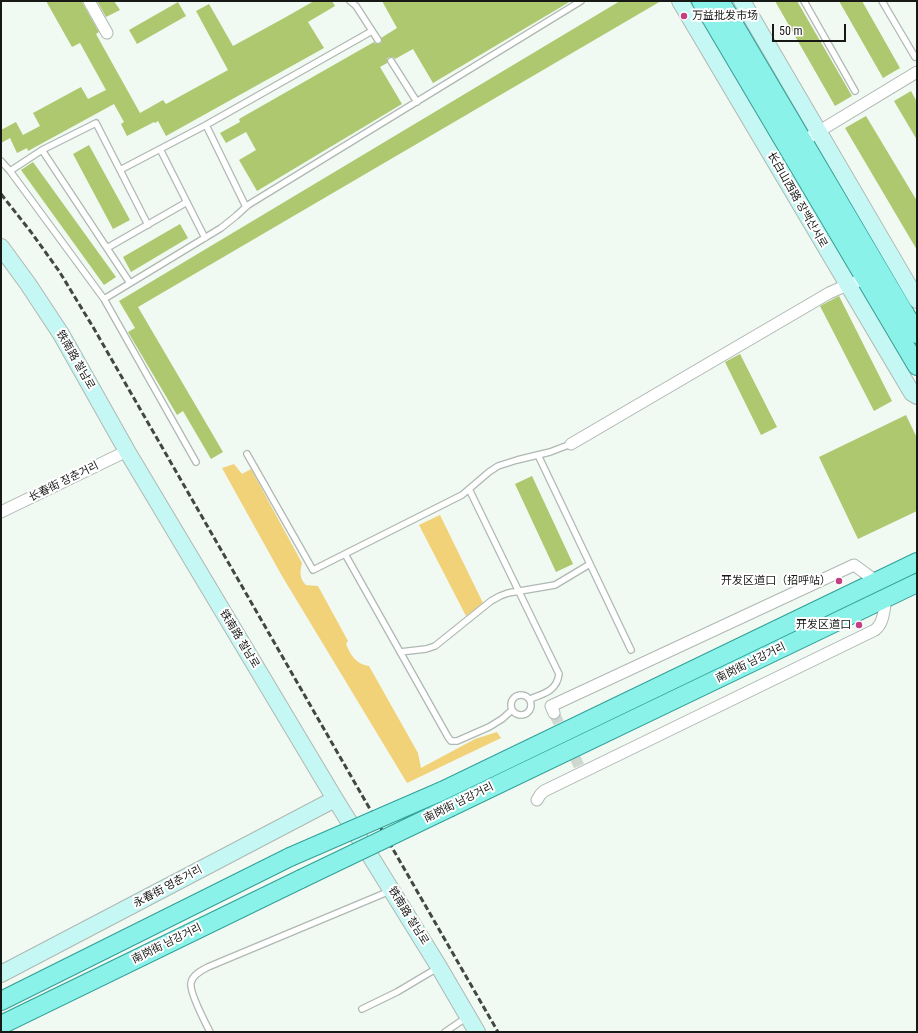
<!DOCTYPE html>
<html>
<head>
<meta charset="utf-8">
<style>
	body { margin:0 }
	#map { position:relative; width:918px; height:1033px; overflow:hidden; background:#f0f9f2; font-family:"Roboto Condensed",sans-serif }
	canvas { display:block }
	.frame { position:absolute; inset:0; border:2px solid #161916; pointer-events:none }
	.scale { position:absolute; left:772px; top:24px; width:74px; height:18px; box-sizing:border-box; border:2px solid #161916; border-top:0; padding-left:5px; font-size:12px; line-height:14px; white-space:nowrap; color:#161916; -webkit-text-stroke:3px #fff; paint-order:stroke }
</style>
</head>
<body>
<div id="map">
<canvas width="918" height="1033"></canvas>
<div class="frame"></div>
<div class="scale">50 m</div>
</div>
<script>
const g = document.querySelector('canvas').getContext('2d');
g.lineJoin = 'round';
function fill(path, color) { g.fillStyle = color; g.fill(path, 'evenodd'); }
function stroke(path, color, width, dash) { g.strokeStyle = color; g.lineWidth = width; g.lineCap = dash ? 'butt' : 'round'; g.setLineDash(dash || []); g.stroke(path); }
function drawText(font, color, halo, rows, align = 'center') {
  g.font = font + ' "Roboto Condensed","Noto Sans SC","Noto Sans KR",sans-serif'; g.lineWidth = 4; g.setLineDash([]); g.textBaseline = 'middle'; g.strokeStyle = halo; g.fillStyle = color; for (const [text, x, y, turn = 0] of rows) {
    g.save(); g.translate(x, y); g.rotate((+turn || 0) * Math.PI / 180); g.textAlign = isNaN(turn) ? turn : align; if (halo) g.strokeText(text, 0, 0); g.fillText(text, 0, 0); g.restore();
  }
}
fill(new Path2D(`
	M234,464L242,474L251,469L302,563C300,572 299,578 306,585L318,586L348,641L346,644C351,656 356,664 369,666L418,753L421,768L475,739L497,732L501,738L407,783L311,624L282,576L222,468Z
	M440,515L483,603L466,616L419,525Z`), '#f2d278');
fill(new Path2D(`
	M46,1H82L83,4L99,32L96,34L140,113L163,100L166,104L228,70L196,11L209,4L233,46L286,17L314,1H332L335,6L308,22L324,48L166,136L158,121L155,123L154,122L127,136L121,124L124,122L114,104L28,151L27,148L17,153L10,138L1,143V130L16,122L23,135L40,126L33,113L81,87L88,99L106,90L80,43L72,47Z
	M97,1H114L120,10L106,17Z
	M382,1H571L433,83L413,49L395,59L393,57H389L387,59V63L380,67L402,104L257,191L239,160L256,150L246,132L226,143L220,133L240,122L239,119L374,42L376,44L381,43L382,40L381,38L397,28Z
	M620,1H661L138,307L223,452L211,459L183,411L177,415L128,332L135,328L119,301Z
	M775,1H797L852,96L835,106Z
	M839,1H862L900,68L883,78Z
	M178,2L186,16L137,44L129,30Z
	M911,91L917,102V140L894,101Z
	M866,116L917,201V250L845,128Z
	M89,145L130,220L113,229L73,154Z
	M33,162L116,277L104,285L21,170Z
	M180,224L188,238L131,272L123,257Z
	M839,296L892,401L874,411L820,306Z
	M740,354L777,427L761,435L725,362Z
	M906,415L917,438V511L858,539L819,457Z
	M532,476L573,564L556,572L515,484Z`), '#aec86f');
stroke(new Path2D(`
	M554,713L579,766`), '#cfd7d1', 11, [11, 5.5]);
const lane = new Path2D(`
	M350,1L356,6L378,40
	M804,1L855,91
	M882,1L915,57
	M391,61L417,102
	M206,125L246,207
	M160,149L205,238
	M42,150L130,283
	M1,161L10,171L104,299L196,462
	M120,170L206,125L372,31
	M10,171L42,150L96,123L148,225
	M107,248L187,202
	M104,299L221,228L236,216L248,205L581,1
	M247,454L313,570L462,495L489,472L498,466L517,460L550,452L571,444
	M538,455L590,564L631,650
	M469,489L559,674C557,691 543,694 530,699
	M345,554L448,737L451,741H457L489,727L502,719L512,710
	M400,652L426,649L435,646L491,601L500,596L508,593L555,585L590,564
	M511 705a10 10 0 1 1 20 0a10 10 0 1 1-20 0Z
	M362,1009L397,992L439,967
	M210,1032C205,1022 189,992 191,983C192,975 202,970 208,967L390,891
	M445,1032L467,1017`);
const street = new Path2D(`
	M89,1L107,33
	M803,141L917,72
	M571,444L829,293L847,285L865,279
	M1,512L127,451
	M554,713L551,706L854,565L876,581
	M537,800L540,795L544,791L875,630C884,623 884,609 886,598`);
const secondary = new Path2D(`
	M680,1L912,393L917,396
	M742,1L917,300
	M1,247L28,284L61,334L127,451L335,799L439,967L477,1032
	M1,974L335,799`);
const primary = new Path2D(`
	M701,1L917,366
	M720,1L917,334
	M442,791L917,562
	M451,807L917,583
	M1,1001L290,857
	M1,1025L301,879`);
stroke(lane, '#afb8b2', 8);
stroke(street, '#afb8b2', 13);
stroke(secondary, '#afb8b2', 18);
stroke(primary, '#30a097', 20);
stroke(lane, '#fff', 5.5);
stroke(street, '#fff', 11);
stroke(secondary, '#c5f8f4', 16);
stroke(primary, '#8bf2ea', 18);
stroke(new Path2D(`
	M1,194L31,232L59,271L93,327L498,1032`), '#434743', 3, [6, 3]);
const primaryBridge = new Path2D(`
	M290,857L442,791
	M301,879L451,807`);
stroke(primaryBridge, '#30a097', 20, []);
stroke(primaryBridge, '#8bf2ea', 18);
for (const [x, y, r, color] of [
	[684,16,4,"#c43f82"],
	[839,581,4,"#c43f82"],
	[859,625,4,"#c43f82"]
]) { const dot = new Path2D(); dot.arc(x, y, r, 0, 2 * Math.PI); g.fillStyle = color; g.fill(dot); stroke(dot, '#fff', 1.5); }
drawText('11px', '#161916', '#fff', [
	["万益批发市场",692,16,"left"],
	["开发区道口（招呼站）",831,581],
	["开发区道口",851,625]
], 'right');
drawText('11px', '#161916', '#fff', [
	["长白山西路 장백산서로",797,200,60],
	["铁南路 철남로",75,360,60],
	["长春街 장춘거리",64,482,-26],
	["铁南路 철남로",239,639,59],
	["南岗街 남강거리",751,663,-26],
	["南岗街 남강거리",459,803,-26],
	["永春街 영춘거리",168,887,-28],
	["铁南路 철남로",408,916,58],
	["南岗街 남강거리",167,944,-26]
]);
</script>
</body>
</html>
